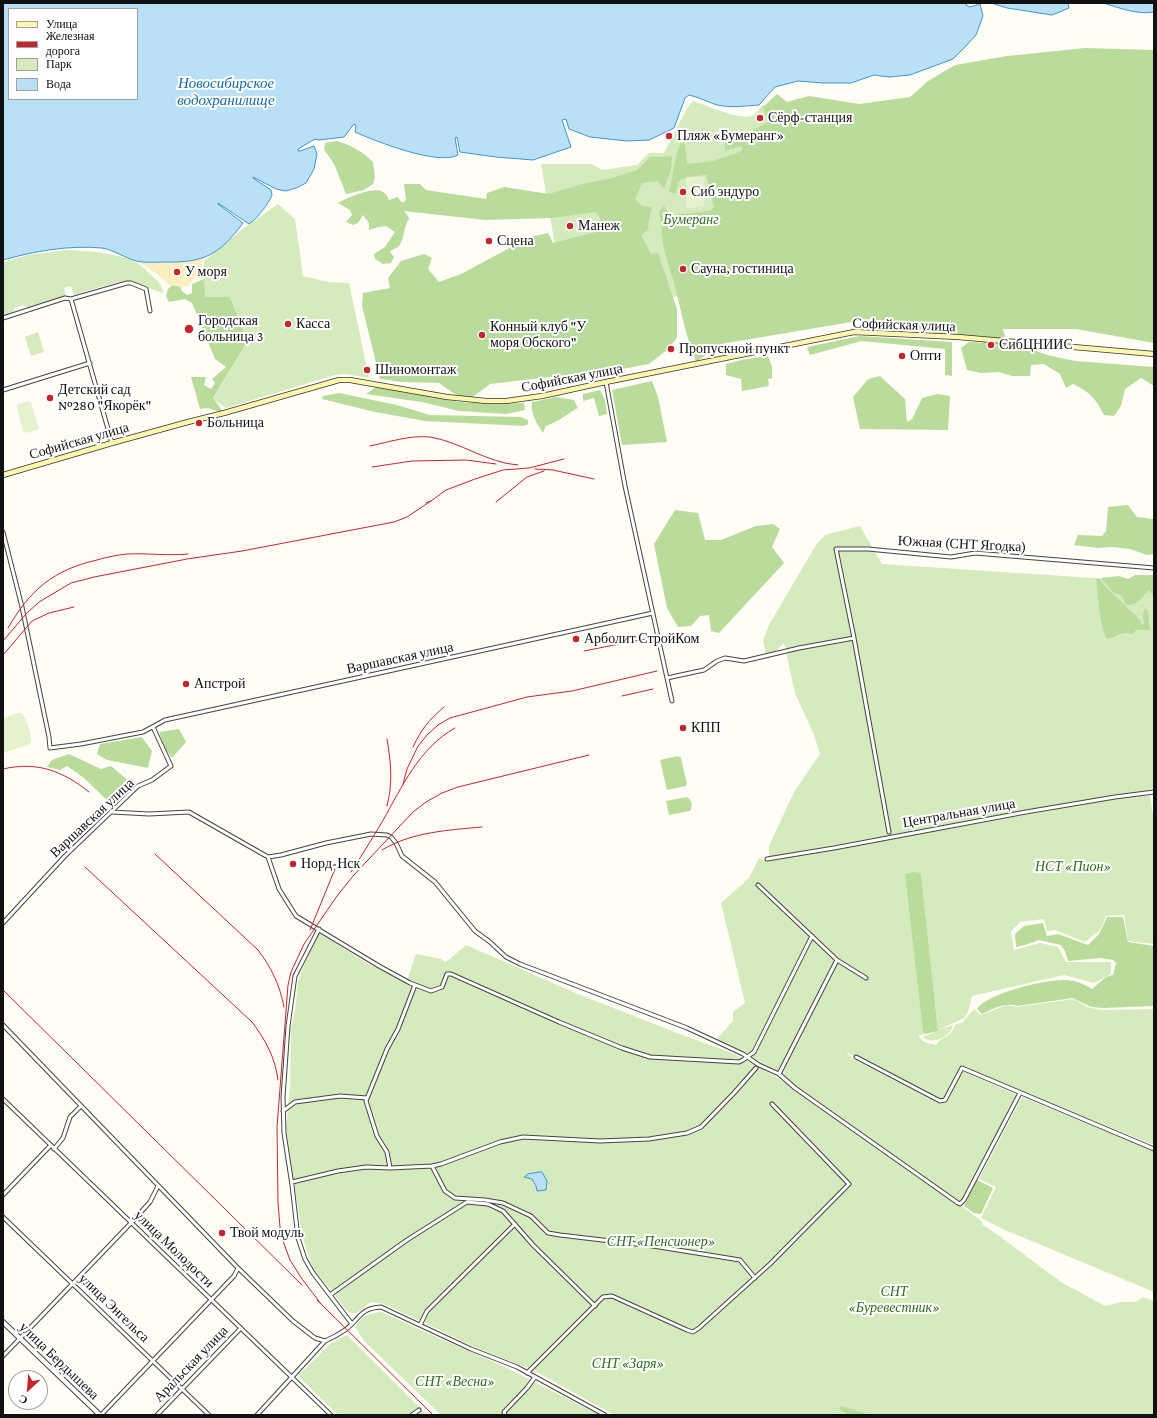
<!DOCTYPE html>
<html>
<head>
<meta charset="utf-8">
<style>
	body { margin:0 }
	#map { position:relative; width:1157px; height:1418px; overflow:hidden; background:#fffdf5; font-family:"Crimson Pro",serif }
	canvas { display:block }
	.frame { position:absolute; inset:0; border:4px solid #111; pointer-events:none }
	.legend { position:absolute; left:8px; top:8px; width:130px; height:92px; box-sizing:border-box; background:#fff; border:1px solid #a0a0a0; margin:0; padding:5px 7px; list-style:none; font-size:12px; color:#111 }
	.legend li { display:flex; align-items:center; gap:8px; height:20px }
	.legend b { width:20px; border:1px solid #a0a0a0 }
	.north { position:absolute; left:8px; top:1370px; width:40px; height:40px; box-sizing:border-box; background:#fff; border:1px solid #a0a0a0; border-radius:50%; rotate:206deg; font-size:11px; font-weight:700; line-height:16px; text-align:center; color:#111 }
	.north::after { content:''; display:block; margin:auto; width:14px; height:18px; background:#c4262e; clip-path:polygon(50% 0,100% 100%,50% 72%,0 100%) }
</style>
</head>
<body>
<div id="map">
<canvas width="1157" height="1418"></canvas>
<div class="frame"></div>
<ul class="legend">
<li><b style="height:5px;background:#fff6b0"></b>Улица</li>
<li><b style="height:5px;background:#c4262e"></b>Железная дорога</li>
<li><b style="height:11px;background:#d5ebbd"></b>Парк</li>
<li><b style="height:11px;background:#b9e0f7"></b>Вода</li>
</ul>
<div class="north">С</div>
</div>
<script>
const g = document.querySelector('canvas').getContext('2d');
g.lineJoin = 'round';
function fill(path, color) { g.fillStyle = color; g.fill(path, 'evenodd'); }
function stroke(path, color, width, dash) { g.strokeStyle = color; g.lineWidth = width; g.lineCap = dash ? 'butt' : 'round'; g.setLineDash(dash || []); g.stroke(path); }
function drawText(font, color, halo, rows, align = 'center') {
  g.font = font + ' "Crimson Pro",serif'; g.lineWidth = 4; g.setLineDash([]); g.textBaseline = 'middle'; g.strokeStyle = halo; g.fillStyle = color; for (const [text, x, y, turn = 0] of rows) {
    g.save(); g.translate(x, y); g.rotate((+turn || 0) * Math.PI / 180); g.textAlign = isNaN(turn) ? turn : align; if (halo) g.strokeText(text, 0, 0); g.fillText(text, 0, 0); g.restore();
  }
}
fill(new Path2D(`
	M693,101C706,105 742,122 754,115C757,113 760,108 762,105L771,106L762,278L568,320L541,164H592L602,170L637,165L649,153H664L686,110Z
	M278,204L295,219L303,276L328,282L349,283L369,378L345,374L335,375L226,408L213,399L247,342L204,297V261L244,228Z
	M67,250C90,251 124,253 143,267C145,269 147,272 150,274C158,281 161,282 163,293C153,290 143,285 133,282C121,279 88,291 74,295L71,286L64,288L66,297L28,308L23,305L14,308V312L3,316V262L28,255Z
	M38,332L44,352L31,356L25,337Z
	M860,526L882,564L1154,582V788L1147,791L1080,801L769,857V846L794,792L820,754L814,735L795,693L784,643L767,660L763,640L770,623L816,545L825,535Z
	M1150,796L1154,822V944L1128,941L1124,915L1106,916L1100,930L1085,942L1055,930L1047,931L1044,919L1020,922L1011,931L1014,950L1040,943L1058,947L1066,962H1111V974L1094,983L1064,975L972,996L968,1012L964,1018L938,1030L953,1025C950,1038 932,1045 922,1037L938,1031L921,873L923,1031L925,1034L918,1036L924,1042L936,1045C943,1035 950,1039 955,1025L963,1022L974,1009L981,1015L1007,1005L1017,1007L1074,999L1087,1007L1101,1010L1154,1009V1145L961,1067L944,1099H940L846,1052L853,1059L940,1104L947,1102L962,1071L1017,1095L961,1201L958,1202L796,1087L775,1069L752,1060L745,1054L716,1040L733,1021V1012L745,1003L721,903L749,878L759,858L764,860L860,845L1125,797Z
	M319,933L370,965L407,980L416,954L441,959L446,962L466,945L578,994L677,1033L732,1053L747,1060L788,1084L982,1221L983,1225L998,1235L1061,1282L1105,1306L1121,1302H1135L1143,1297L1154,1301V1415H614L533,1370L479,1349L384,1304L371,1302L357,1313H350L345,1309L334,1293L314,1271L305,1245L301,1229L286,1128L290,1088L291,1028L295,1011L298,981L305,963Z
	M1022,1097L1154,1151V1292L1005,1230L981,1218L996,1187L979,1179Z
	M382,1312L432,1335L503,1366L599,1415H441L365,1342L355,1327C361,1316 370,1313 382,1312Z
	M347,1335L427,1415H338L298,1376L331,1343Z`), '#d5ebbd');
fill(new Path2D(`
	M1085,48L1154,50V343L1076,329H1003L1007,345L1025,347L1047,355L1075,361L1154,367V386L1141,378L1125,389L1121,406L1114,416L1104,415C1096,399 1090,392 1073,384L1066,388L1060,374L1044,364L1031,365L1030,376H1012L999,372L981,373L967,370L961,348L969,342L985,343L869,319L721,344L696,362L686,332L673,279L664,250L659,211L664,206L670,215L710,211L714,207L706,175L687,177L678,182L676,194L669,192C673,175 674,158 681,142L685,145L687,164L713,161L742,151V146L725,151V141L739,138L768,122L763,107L777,94L787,102L809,96L859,104L910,97L928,81L955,65L1007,56Z
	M337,141C351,145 363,152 373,162L375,178L373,184L364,190L346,194L335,166L324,149L325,143Z
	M651,156L659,157L672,156L671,170L664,189L658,181L642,183L635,199L642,206L652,207L649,220L648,230L641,235L651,254L658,253L677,309V338L667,350L649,364L622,369L595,376L584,373L490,384L466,402L439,383L402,382L380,379L362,306L363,293L390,288L388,278L401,261L424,254L432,258L428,269L439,282L461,274L530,237L548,233L553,243L596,232L600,218L596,212L552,218L485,220L404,211L408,216L409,219C403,227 405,240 398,247C395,249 392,249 390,252L394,257L391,263L383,264L375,259L374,254L385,247L395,232L386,226L379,227L369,230V223L363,215L358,223L353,225L346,222L352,215L350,210L338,203C347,198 374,186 383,192C386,194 388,198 389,200L398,197L402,203L406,200L404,184H420L426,190L486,199L487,193L504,187L549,194L582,184L612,178L637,170Z
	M204,279L205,297H230L247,342L213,398L224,413L207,408L200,409L191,377H206L204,385L211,389L215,383L212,379L226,367L215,359L192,303L185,299L169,302L166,296L168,289L175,282L179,283L182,291L187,295L192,293V284Z
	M860,336L952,342V376L945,375V349L862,341L810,355L807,347Z
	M768,356L772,367V378L768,379L769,386L742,391L741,379L726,375V364L741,360Z
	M880,376L905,399L907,422L912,419L922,398L938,394L950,396L948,430L860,429L853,397L868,379Z
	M652,381L658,397L667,442L622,445L612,390Z
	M376,387L459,402L492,404L524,403L525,410L506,414L459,411L422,402L366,394Z
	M600,390L605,400L607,414L599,416L594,398L583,401V394Z
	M339,393L397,405L430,415L521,417L528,420V424L524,426L425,421L375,412L322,399L323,396Z
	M556,397L574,400L578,408C567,414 558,422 546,426L543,433C537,423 530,414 532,402Z
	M1128,505L1137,517L1154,519V554L1147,555L1130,549L1112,547L1097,548L1074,545L1078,535L1102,536L1106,531L1108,507Z
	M675,510L698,513L705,540H721L756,526L773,524L780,529L772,547L784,563L719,633L711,631L709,615L700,616L691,626L678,627L667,608L654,544Z
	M1135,575H1154V594L1153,595L1149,590C1142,596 1138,606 1126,605L1122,596L1113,592L1101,578L1119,576L1128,579Z
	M1096,579H1100L1105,586L1140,620L1141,625L1144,624L1143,615L1145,608L1148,611L1150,630H1136L1133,634C1119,630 1118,638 1107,639C1100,630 1098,592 1096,579Z
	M179,729L186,742L172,758L166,750L159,732Z
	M142,737L152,751L148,768L107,760L97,754L100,744Z
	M69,754L101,769L111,766L131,783L129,790L111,804L84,778L67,766L60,770L47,767L52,760Z
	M678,756L681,758L687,784L686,786L667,790L660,760Z
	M687,797C692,800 693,806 690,811L669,815L666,801Z
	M913,872L921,873L938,1031L925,1034L923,1031L905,874Z
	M1107,917H1123L1128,942L1154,946V1006L1103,1008L1091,1007L1073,998L1017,1006C1005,1002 993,1009 982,1014L977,1009C987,993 1047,979 1066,980C1075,980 1084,984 1092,989L1106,977L1113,975L1116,963L1113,960L1100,958L1068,961L1065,951L1061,945L1039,940L1025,945L1016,947L1015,934L1024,926L1043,923L1047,936L1058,934L1088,945L1099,934Z
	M977,1180L993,1188L981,1214L974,1213L964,1206Z
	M841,1406L861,1412L867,1415H848L839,1409Z`), '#b9dc9c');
fill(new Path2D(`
	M204,257L200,271L188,286L182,287L169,285L156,273L137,261C162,262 180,264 204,257Z`), '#fbeec1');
fill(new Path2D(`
	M686,177H704V207L686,208Z
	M29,401L31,403L39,428L38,430L26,433L23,431L17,408L18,404Z
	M18,713H21C27,719 32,735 31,742L28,745L3,753V718Z`), '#e6f2cf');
const water = new Path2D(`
	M3,3H965L966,5L970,7L980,4L983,16L976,35L965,47L953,59L910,75L889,77L874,75L851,83H823L798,81L775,87L759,105C745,106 731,108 717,105C707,102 699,97 689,95L685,98L674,128L649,140L627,141L590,137L569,129L566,119L562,120L571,147L533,160L496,157L460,152L457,137L455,138L458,155C438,166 375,141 355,132L356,125L354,124L344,137L319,140L315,139L298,149V151H300L314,146L317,154L314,169L306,183L296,188L286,191L276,189L253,177V178L271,190L272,195C269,203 257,219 249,224L218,203V204L243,223C219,255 204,263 164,262C155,262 144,263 136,261C125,258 114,250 102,248C69,245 35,251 3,260ZM9,9H137V99H9Z
	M994,3H1068L1069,8L1052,15L1007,8L994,4Z
	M1104,3H1154V12C1138,15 1119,8 1104,3Z
	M542,1172L547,1181L546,1190L537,1191L536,1186L532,1179L524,1177L528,1174Z`);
fill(water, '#b9e0f7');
stroke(water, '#3f96cf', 1);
const minor = new Path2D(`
	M71,299L112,443
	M3,318L65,298L71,299L127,283H131L146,289L150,311
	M606,382L625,486L672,701
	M3,390L90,363
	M3,532L22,607L49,737L50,748L81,744L143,732L165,720L653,613
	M667,678L704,670L717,661L725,658L744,661L799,648L854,638
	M112,812L149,814L189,812L268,857L279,889L296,916L379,966L410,983L431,991L442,987L447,974H451L559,1022L622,1048L650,1057L739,1062L743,1060L754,1052L812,936
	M889,832L854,638L836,549H868L951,557L975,553L1154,568
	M268,857L281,855L326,843L371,834L387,835L391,837L396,843L402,856L435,882L475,931L490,942L506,957L520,964L687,1028L713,1040L743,1054L759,1065L779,1074L795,1088L958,1203L960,1204L964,1200L1020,1093
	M767,859L834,848L1026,812L1115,797L1154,792
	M758,885L837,960L866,978
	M3,923L65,856L138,786L152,780L171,766L153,727
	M319,929L295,976L288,1026L283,1097L284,1133L292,1185L298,1238L305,1259L313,1273L352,1324
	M3,1025L238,1268L293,1321L315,1338L325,1341C332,1338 338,1335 345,1330C360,1319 360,1308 381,1307L471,1349L517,1367L605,1415
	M856,1057L940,1101L945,1100L962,1068L1154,1149
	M779,1074L837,960
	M3,1099L331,1415
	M283,1111L295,1102L340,1096L367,1098
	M54,1149L63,1138L70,1117L81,1106
	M432,1166L445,1191L455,1198L485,1200L503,1203L531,1216L548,1233L560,1235L653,1246L740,1260L755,1278
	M390,1168L387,1152L377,1136L366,1101L387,1049L398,1029L415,985
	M292,1182L338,1171L366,1167L390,1168L432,1166L441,1164L500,1142L523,1137L600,1141L649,1139L687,1133L701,1127L734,1093L756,1068
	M3,1195L51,1145
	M3,1217L209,1415
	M330,1295L407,1240L467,1202L488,1204L503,1211L533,1245L595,1306
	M420,1325L427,1311L515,1224
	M3,1356L131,1223L150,1202L158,1186
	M527,1373L603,1297L612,1296L687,1330L693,1332L699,1328L770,1264L849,1184L772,1104
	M101,1415L234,1276L238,1268
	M157,1415L241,1328
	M257,1415L325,1341
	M412,1415L419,1410
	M505,1415L504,1412L527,1388L535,1377`);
const tertiary = new Path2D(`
	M3,1322L100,1415`);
const secondary = new Path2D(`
	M3,475L112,443L188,422L224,413L339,380H350L447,397L486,401H506L542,396L606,382L854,332L958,337L1154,354`);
stroke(minor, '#444', 5);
stroke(tertiary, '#444', 6);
stroke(secondary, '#333', 6);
stroke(minor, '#fff', 3);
stroke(tertiary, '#fff', 4);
stroke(secondary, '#fff6b0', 4.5);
stroke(new Path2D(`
	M370,446C389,442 410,435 430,437C461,442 487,463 518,465
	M372,467L412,461L466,460L496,464
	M535,469L553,470L594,479
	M496,502L527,477L544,471
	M426,503L431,501L446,490L475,479L503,470L529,468L564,459
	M8,628C30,590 53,570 97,560C107,557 117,555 127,554C147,553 168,556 188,554
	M3,641L26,614L39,602L71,583L94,577L187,559L242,551L394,522L407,517L431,501
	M584,651L645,639
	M3,655L32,621L49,613L74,607
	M622,696L653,689
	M387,739C391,763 393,782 387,806
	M413,747C422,728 429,720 444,707
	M3,769C37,761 63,771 89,792
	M403,784L407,769L418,746L428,734L438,725L450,718L527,697L572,691L657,671
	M382,850C411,832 449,830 482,827
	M155,854L258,950C271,967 280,985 284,1007
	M85,867L252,1022C266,1041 275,1057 278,1080
	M351,872C362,855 372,839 382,822C402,787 419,748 455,728
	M310,930L335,869
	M3,990L302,1285
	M317,1300L433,1415
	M321,1304L302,1279L290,1260L283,1241L280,1227L278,1203L277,1127L288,985L291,972L304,944L337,896L353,876L413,812L426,802L442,793L458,787L589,755`), '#c4262e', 1);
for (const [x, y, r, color] of [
	[760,118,4,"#c4262e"],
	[669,136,4,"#c4262e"],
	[683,192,4,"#c4262e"],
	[570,226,4,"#c4262e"],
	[489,241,4,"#c4262e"],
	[683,269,4,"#c4262e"],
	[177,272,4,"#c4262e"],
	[288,324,4,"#c4262e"],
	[189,329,5,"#c4262e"],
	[482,335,4,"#c4262e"],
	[991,345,4,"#c4262e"],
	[671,349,4,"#c4262e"],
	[902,356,4,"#c4262e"],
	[367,370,4,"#c4262e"],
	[50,398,4,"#c4262e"],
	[199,423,4,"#c4262e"],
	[576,639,4,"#c4262e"],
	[186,684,4,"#c4262e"],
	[683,728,4,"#c4262e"],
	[293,864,4,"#c4262e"],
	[222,1233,4,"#c4262e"]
]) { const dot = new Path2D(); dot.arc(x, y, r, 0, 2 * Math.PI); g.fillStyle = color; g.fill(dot); stroke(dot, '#fff', 1.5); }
drawText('14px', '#111', '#fff', [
	["Сёрф-станция",768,118],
	["Пляж «Бумеранг»",677,136],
	["Сиб эндуро",691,192],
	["Манеж",578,226],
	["Сцена",497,241],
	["Сауна, гостиница",691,269],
	["У моря",185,272],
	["Городская",198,321],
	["больница 3",198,337],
	["Касса",296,324],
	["Конный клуб \"У",490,327],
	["моря Обского\"",490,343],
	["СибЦНИИС",999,345],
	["Пропускной пункт",679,349],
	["Опти",910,356],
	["Шиномонтаж",375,370],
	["Детский сад",58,390],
	["№280 \"Якорёк\"",58,406],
	["Больница",207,423],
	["Арболит СтройКом",584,639],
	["Апстрой",194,684],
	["КПП",691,728],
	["Норд-Нск",301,864],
	["Твой модуль",230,1233]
], 'left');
drawText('italic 14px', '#2f6b1f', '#fff', [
	["Бумеранг",691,220],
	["НСТ «Пион»",1073,867],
	["СНТ «Пенсионер»",661,1242],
	["СНТ",894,1292],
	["«Буревестник»",894,1308],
	["СНТ «Заря»",628,1364],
	["СНТ «Весна»",455,1382]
]);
drawText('14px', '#111', '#fff', [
	["Софийская улица",904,325,2],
	["Софийская улица",572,378,-11],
	["Софийская улица",79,441,-16],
	["Южная (СНТ Ягодка)",962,544,3],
	["Варшавская улица",400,658,-12],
	["Центральная улица",959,813,-10],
	["Варшавская улица",92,818,-43],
	["улица Молодости",174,1249,44],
	["улица Энгельса",114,1308,44],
	["улица Бердышева",59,1361,44],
	["Аральская улица",191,1364,-46]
]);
drawText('italic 15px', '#1768a6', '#fff', [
	["Новосибирское",226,83],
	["водохранилище",226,100]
]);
</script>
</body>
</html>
